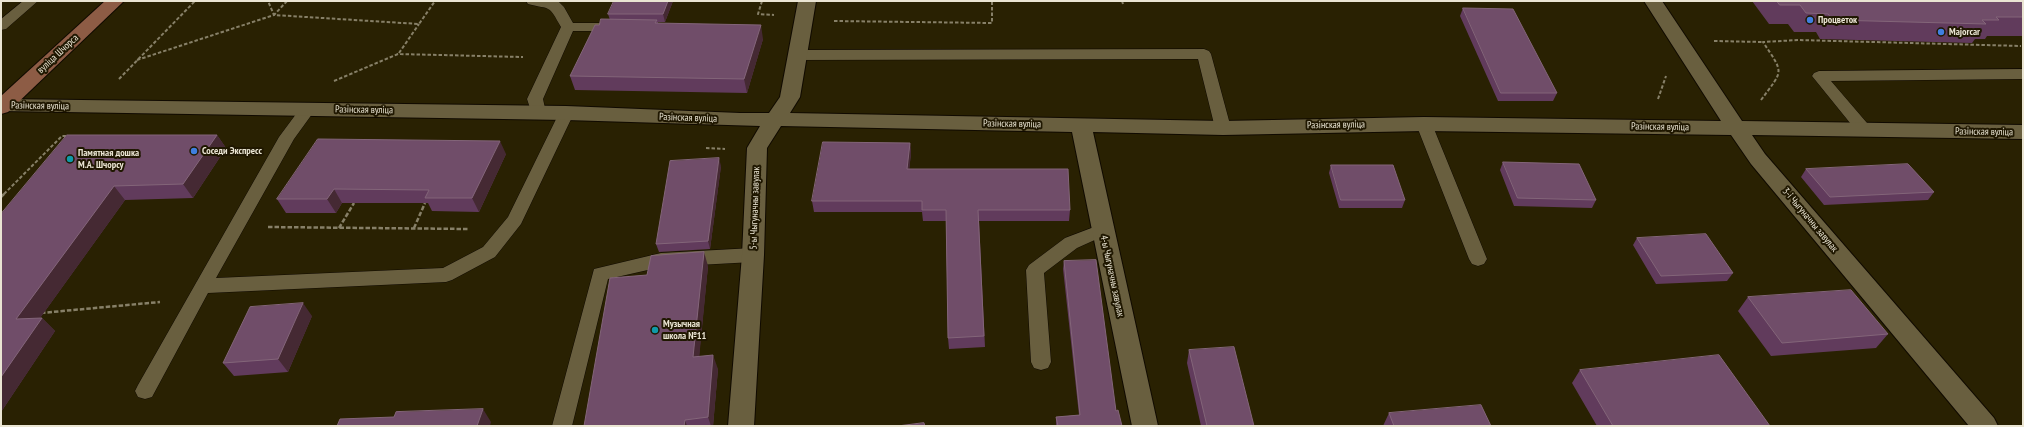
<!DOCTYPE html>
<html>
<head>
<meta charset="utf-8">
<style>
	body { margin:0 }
	#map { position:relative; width:2024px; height:427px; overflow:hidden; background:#292102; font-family:"PT Sans Narrow",sans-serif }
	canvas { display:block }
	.frame { position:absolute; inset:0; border:2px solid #eae5d3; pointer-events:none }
</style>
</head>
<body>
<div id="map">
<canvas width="2024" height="427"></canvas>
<div class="frame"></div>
</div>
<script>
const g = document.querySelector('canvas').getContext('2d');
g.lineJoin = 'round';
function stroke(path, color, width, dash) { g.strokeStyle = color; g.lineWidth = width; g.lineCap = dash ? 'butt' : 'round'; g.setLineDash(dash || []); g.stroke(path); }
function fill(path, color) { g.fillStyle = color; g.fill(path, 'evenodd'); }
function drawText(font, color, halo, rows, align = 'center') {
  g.font = font + ' "PT Sans Narrow",sans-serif'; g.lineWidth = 4; g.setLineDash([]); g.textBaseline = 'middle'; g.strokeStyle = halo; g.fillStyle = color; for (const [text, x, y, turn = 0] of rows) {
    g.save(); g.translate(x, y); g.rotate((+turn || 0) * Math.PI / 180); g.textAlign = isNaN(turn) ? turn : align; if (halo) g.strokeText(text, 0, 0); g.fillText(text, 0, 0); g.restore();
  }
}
const lane = new Path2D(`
	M23,1H38L6,29L1,30V19Z
	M526,1H558L564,7L573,23H618L623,24L625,27L623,30L618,31H573L543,99L546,113L543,117L538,118L533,117L527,99L561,27C548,4 552,10 528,4Z
	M1204,49L1209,51L1211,54L1231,128L1229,132L1223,133L1217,132L1215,128L1198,59L798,60L793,58L791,55L793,52L798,50Z
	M2023,69V79L1831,81L1873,130L1871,134L1865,135L1859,134L1812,76L1814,73L1819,71Z
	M307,105L312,106L315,110L294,139L216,278L443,268L483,247L508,217L561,109L566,108L571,109L574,113L521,224L495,257L452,280L446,282L208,293L152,397L145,399L138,397L135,391L138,385L279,137L302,106Z
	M1424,119L1430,120L1432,124L1487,259L1484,264L1478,266L1472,264L1469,259L1416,124L1418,120Z
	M1102,224L1108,226L1111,230L1108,234L1077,248L1044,273L1051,362L1048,368L1041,370L1034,368L1031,362L1026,270L1029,265L1065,238Z
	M753,248L759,250L762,255L759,260L753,262L661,267L608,279L572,426H552L594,269L661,253Z`);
const street = new Path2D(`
	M798,1H816L800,97L790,113L1223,121L1424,117L1721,121L1644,1H1662L1742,121L2023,125V139L1752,135L1765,154L1994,418L1998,426H1969L1751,164L1731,135L1424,131L1223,135L1093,132L1158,426H1132L1072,132L781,126L767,148L764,255L754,426H728L742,255L747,148L760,126L566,120L1,111V99L566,106L740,113H769L780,97Z`);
const secondary = new Path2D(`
	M105,1H124L8,112L1,114V96Z`);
stroke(lane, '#100a00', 1);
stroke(street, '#100a00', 2);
stroke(secondary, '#100a00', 2);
stroke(new Path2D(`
	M287,1L274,15L419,24L435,1
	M762,1L758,14L774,15
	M1122,1L1123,4
	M834,21L992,23V1
	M1714,41L1763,42
	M399,53L419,24
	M137,60L274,15L268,1
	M119,79L195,1
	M334,81L398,54L523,57
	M1658,99L1666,76
	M1761,100C1784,69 1784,74 1763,42L1798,40L2021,46
	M706,148L725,149
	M4,194L62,136H68`), '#878068', 2, [3.5, 2]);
stroke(new Path2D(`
	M1,197L5,193
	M268,227L469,229
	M339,228L354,203
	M414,228L425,203
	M41,313L160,302`), '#878068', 2.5, [4.5, 2]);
fill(lane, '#695f3f');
fill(street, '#695f3f');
fill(secondary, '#8d5c45');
fill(new Path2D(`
	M673,1L665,22H658V23L763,39L747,93L575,90L570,76L599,25L610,20L608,14Z
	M1752,1H2023V36H1987L1985,39H1975L1972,43L1820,39L1816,32H1794L1788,24H1769Z
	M1463,8L1557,93L1553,101H1498L1460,16Z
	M217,135L226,148L193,198L125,200L40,318H42L55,331L1,412V214Z
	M910,143L911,154L909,169L1070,210L1069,221H979L985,347L949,349L948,338L946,221H923L922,212H814L812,201Z
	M506,154L479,212L432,211L428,203H342L336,213H286L277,199Z
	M1503,162L1596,200L1592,208L1514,206L1500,170Z
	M1331,165L1405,200L1402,208H1339L1329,173Z
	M721,166L710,249L659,252L656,244Z
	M1806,169L1934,192L1928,200L1824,205L1801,177Z
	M1637,238L1733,273L1727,281L1656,284L1633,245Z
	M1064,261L1116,411L1122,426H1056V417L1079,415L1063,269Z
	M708,266L699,356L718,369L713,426H584Z
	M1748,297L1888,334L1876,348L1771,356L1738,311Z
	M312,316L288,372L234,376L223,363Z
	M1189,350L1254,426H1201L1187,363Z
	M1580,370L1770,426H1597L1572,383Z
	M1389,413L1491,426H1383Z`), '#613b5c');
fill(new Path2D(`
	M668,1H673L665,22L663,14Z
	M761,25L763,39L747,93L744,79Z
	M217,135L226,148L193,198L183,184Z
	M500,141L506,154L479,212L472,198Z
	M910,143L911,154L908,181L907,169Z
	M719,158L721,166L710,249L708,241Z
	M114,186L125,200L30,332L16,319Z
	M334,189L342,203L336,213L327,199Z
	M704,252L708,266L698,370L693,357Z
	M303,303L312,316L288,372L278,359Z
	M42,318L55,331L1,412V377Z
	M713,355L718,369L713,426H711L708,417Z
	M483,409L491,422L490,426H477Z
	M685,420L687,426H684Z`), '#452933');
const building = new Path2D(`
	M614,1H668L663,14H608Z
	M1777,1H2023V17H1996L1999,20H1982L1986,24L1833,20L1828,14L1806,13L1800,5H1780Z
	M1463,8L1513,9L1557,93H1501Z
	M601,19L657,20L655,23L761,25L744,79L570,76L595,25H599Z
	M67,135H217L183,184L114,186L16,319L42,318L1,377V214Z
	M318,139L500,141L472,198H425L429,190L334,189L327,199H277Z
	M823,142L910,143L907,169H1068L1070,210H978L984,336L948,338L946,210H922V201H812Z
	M719,158L708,241L656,244L670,161Z
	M1503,162L1579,164L1596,200L1518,198Z
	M1908,164L1934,192L1830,197L1806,169Z
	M1331,165H1393L1405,200H1341Z
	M1706,234L1733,273L1661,276L1637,238Z
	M704,252L693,357L713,355L708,417L685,420L684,426H584L610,278L647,275L651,256Z
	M1096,260L1116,411L1118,410L1122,426H1058L1056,417L1080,415L1064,261Z
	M1851,290L1888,334L1782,343L1748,297Z
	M303,303L278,359L223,363L250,307Z
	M1234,347L1254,426H1207L1189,350Z
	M1719,355L1770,426H1613L1580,370Z
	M1481,405L1491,426H1394L1389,413Z
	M483,409L477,426H337L340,419L394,417L396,412Z
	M924,423L925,426H898Z`);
fill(building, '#704d69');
stroke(building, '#836579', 1);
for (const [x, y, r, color] of [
	[1810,20,4,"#3f7fe0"],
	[1941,32,4,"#3f7fe0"],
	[194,151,4,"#3f7fe0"],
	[70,159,4,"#0f9aa8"],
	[655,330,4,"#0f9aa8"]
]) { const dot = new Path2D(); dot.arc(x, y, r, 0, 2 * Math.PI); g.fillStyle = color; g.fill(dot); stroke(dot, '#1f1700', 1.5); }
drawText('bold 10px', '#eae5d3', '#1f1700', [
	["Процветок",1818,20],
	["Majorcar",1949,32],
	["Соседи Экспресс",202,151],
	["Памятная дошка",78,153],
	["М.А. Шчорсу",78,165],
	["Музычная",663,324],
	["школа №11",663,336]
], 'left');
drawText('10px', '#eae5d3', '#1f1700', [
	["вуліца Шчорса",58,54,-43],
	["Разінская вуліца",40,106,1],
	["Разінская вуліца",364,110,1],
	["Разінская вуліца",688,118,2],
	["Разінская вуліца",1012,124,1],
	["Разінская вуліца",1336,125,-1],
	["Разінская вуліца",1660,127,1],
	["Разінская вуліца",1984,132,1],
	["5-ы Чыгуначны завулак",755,208,-88],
	["3-і Чыгуначны завулак",1810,220,50],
	["4-ы Чыгуначны завулак",1112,276,78]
]);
</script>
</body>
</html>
